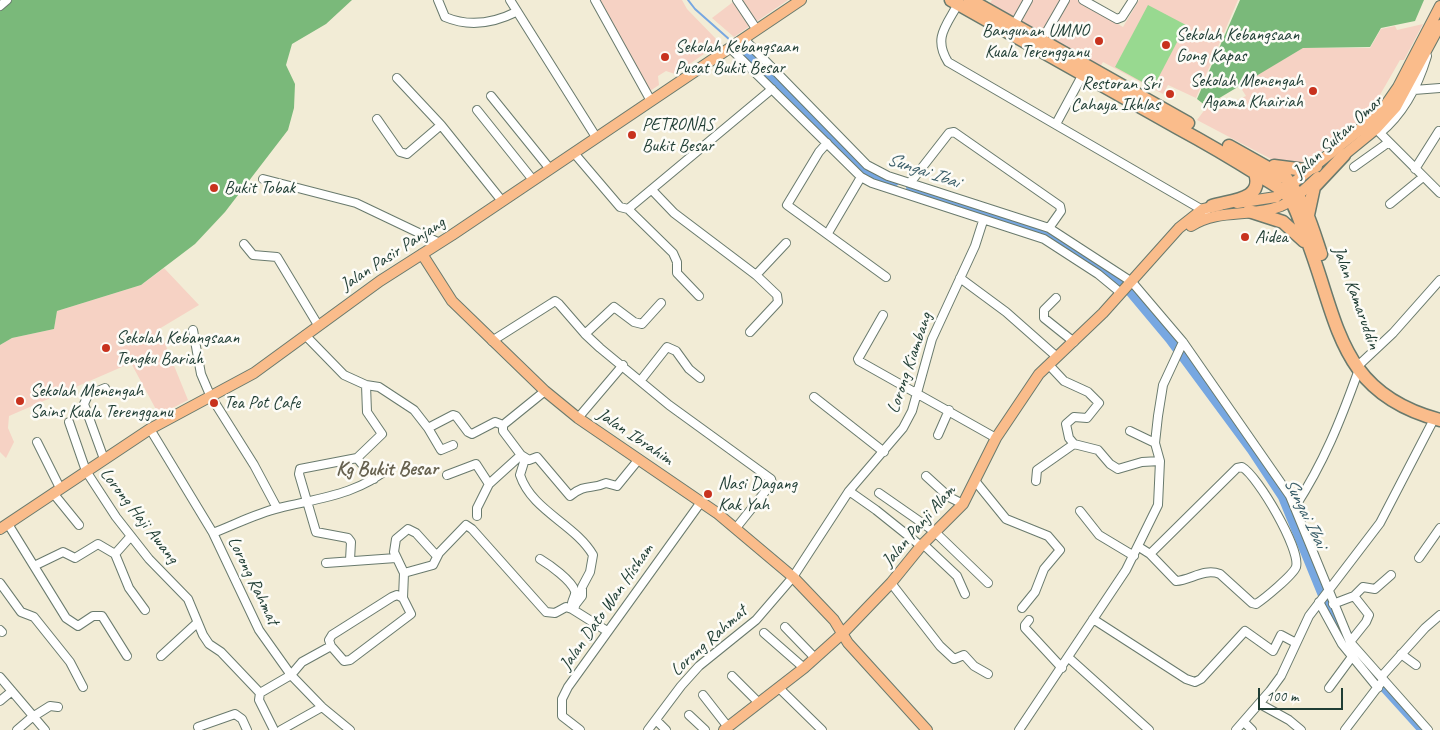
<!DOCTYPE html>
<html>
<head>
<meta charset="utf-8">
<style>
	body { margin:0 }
	#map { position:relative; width:1440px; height:730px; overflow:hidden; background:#f2ecd6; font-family:Caveat,sans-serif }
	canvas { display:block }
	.scale { position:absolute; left:1258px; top:688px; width:85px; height:22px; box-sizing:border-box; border:2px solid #1f3d34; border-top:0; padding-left:6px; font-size:15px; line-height:18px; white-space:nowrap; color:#1f3d34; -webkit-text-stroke:4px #fdfcf7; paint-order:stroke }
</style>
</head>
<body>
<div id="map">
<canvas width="1440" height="730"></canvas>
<div class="scale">100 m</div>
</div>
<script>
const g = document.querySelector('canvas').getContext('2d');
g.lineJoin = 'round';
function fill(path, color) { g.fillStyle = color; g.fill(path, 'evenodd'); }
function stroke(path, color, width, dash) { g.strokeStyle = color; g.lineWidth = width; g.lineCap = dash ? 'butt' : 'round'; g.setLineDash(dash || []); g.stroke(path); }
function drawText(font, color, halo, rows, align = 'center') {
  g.font = font + ' Caveat,sans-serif'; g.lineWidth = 5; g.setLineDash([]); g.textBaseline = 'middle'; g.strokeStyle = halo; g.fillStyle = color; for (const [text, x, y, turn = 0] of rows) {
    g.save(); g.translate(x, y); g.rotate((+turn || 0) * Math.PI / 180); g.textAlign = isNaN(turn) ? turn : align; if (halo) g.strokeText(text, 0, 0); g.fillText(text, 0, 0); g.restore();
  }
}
fill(new Path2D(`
	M600,0H682L687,9L720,43L675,74L666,71L658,76L659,85L650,91Z
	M744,0H788L734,37L712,18L733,2L736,6Z
	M992,0H1077L1123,27L1139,0H1238L1196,98L1168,85L1163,94L1103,62L1100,67L990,3Z
	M1423,24L1404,60H1400L1373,107L1354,126L1306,164L1295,165L1273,160L1197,120L1209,104L1221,98L1237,100L1246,96L1239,85L1303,48H1370L1381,29L1395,26L1397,30Z
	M164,268L199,305L159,329L188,400L159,415L131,363L9,416L8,428L14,442L6,458L0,452V345L12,338L54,329L57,311L141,285Z`), '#f6d2c4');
fill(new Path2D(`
	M1148,5L1186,25L1153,88L1115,67Z`), '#98d990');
fill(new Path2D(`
	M0,0H352L326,24L292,44L286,65L295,84L294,108L288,130L225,212L195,244L141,285L57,311L54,329L12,338L0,345Z
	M1240,0H1424L1415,21L1381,28L1370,47L1303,48L1206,106L1197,99Z`), '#7ab97a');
stroke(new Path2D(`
	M688,0L695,9L730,40`), '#77a7e1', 2);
stroke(new Path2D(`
	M740,48L861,166L874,174L895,181
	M911,187L1050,234L1123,285
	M1129,290L1170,339L1252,450L1283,497L1338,632
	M1354,654L1423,730`), '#77a7e1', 10);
const minor = new Path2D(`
	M438,0L445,17C469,27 494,23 516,12
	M510,0L596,137
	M595,0L651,101
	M737,0L757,30
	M1083,0L1117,19L1122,17L1133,0
	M958,4C946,26 933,38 948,62L1206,212
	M0,6L7,0
	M1014,25L1028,0
	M744,39L867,165L888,176L1049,228L1132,282L1183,342L1290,496L1350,642L1428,730
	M1042,40L1065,0
	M730,48L861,177L872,183L1044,239L1098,274L1121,293
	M397,78L441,125L502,201
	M1414,90L1440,88
	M491,96L550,169
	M477,110L533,180
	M377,119L400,152L407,154L441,125
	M1056,124L1083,74
	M1378,131L1440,193
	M1380,133C1404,113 1418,86 1427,56
	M827,143L819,152L787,205L886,277
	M574,153L620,207L628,209L673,253L677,262V273L699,296
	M1354,167L1389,142
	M1415,169L1439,131
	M263,179L356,203L440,243
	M910,183L949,133L954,132L1060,206L1061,211L1049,228
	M652,190L674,213L756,275L777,295L778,302L750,332
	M1390,204L1423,177
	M628,209L772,89
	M828,233L861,177
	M244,244L253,255L277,257L318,325
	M756,275L786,243
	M960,278L1006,312L1057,357
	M1056,298L1044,310V318L1074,342
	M883,315L858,359L859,361L996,438
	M193,330L201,374L210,395L254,465L277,508
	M585,334L614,307L634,322L642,324L661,303
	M305,335L344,375L366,385L379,387L414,410L428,428L441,450L453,445
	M492,341L552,303L555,301L559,304L585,334L600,348L669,405L771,479L772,483L736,528
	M1361,363L1393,333L1440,280
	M1049,365L1064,381L1088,392L1099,403L1087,418L1074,417L1066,424L1069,438L1074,444
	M641,380L667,347L676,351L689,369L700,378
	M814,397L884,452
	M578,418L623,365
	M69,422L86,471L116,517L149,559L188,599L203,635L209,644L221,652L260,693
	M428,428L453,415L456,416L468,432L472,434L495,422L503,425
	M150,429L213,533L259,630L291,675L322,707L350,730
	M1130,431L1155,443
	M938,435L949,410
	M37,442L60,488
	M521,455L503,431V425L545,391
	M357,458L382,434L367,412L366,385
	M104,459L84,404L88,395L105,388
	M525,459L520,475C532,511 575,524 593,555L590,572L582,587V596L572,609L607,631
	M447,475L476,464L489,484L521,455L529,460L537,457L570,496C586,483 591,490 606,483L617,486L639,459
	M926,476L949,497L963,504
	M1036,481L1037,470L1074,444L1098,450L1110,464L1118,469L1142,462L1160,461
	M976,482L1006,519L1048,536L1060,550L1044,569L1035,592L1022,608
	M849,491L876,510L921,546
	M53,493L79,525
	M879,493L935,532L988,583
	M1295,507C1324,462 1340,422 1358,372
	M1080,511L1099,535L1134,556
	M477,516V508L489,484
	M8,524L66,618L78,626L93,616H102L127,656
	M213,533C234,525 257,513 279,508C319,498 357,495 390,467
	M131,536L115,554L129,588L145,610
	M923,544L957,576L965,594
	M1139,547L1150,554L1176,581C1191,580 1204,568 1220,574L1252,603L1256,604C1264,599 1293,575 1296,567C1301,550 1258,476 1242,467L1237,468L1150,554
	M1419,558L1440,528
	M540,559C550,565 571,580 575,591C576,595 573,598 572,603L575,606
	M350,560L351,542L348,538L316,532L299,474L300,469L357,458L374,479
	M326,563L396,558
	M34,566L63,552L75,558L98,544L115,554
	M404,573L433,565L439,553
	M0,583L21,612L34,617L70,662L83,687
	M891,583L940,646L954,659L964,655L974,666L988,674
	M1319,602L1342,644L1378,688
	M1333,604L1354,596
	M1093,619L1186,679L1195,682L1201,679L1245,631L1273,651L1281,635L1296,643
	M1029,620L1025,625V628L1062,668
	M785,627L815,658
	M0,630L2,632
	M764,633L804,668
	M1350,642L1366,622L1369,615L1354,596L1363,587L1375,589L1391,575
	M331,646L329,640L332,635L392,597L397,595L403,598
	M1401,654L1416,665
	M161,656L197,623
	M1069,658L1149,730
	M732,676L759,703
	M0,677L45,730
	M1381,677L1425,628L1440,615
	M779,688L822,730
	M1329,688L1354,654
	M703,695L728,727
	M0,701L12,691
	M1260,704L1289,720L1301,730
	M689,715L705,730
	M656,720L666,730
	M1244,722L1252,730
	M198,727L235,714L242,719L247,730
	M17,730L31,718L50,706L58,707
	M274,730L259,700L260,693L291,675L302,662L331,646L344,661L350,660L411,614L403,598L404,573L394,552L396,539L408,529L416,533L435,554L439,553L466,525L472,529L546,612L555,613L566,607L572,609
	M281,730L322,707
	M580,730L562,716V699L568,687L701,502
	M648,730L681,686L699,666L756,620L793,577L849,491L903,428L912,411L932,339L975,246L983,221
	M1019,730L1126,570L1158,505L1160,461L1155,443L1158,416L1163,385L1183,342
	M1236,730L1270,691L1281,676L1309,616L1380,523L1434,419
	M1345,730L1380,684`);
const major = new Path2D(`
	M1338,160L1376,129L1396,107L1440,25
	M1237,203L1276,197L1380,113L1398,87L1440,6
	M1191,226C1219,208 1251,218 1281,206C1295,200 1307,187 1318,177
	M422,254L452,301L545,391L578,418L717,513L793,577L834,620L848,643L927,730
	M0,529L150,429L254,373L380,281L452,235L801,0
	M724,730L804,668L843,633L891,583L921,546L963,504L996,438L1039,374L1103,313L1179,228L1203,209L1220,205`);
const highway = new Path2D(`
	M951,0C1026,43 1103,85 1178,128C1206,143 1233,159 1260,176C1268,181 1278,186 1285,193C1296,204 1300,223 1306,237C1339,321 1337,393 1440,420
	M970,0L1188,123
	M1229,146L1286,178C1305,201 1312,227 1321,254
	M1274,166L1305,170L1316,166
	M1212,206C1232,200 1264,200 1255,173
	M1249,211L1283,222L1304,241
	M1308,215L1314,187L1344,155`);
stroke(minor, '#697a6d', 10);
stroke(major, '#697a6d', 12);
stroke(highway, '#697a6d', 15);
stroke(minor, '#fff', 8);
stroke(major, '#fabc8b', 10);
stroke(highway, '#fabc8b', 12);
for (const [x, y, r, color] of [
	[1099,41,5,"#c8321e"],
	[1166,45,5,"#c8321e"],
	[665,57,5,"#c8321e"],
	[1313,91,5,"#c8321e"],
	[1170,94,5,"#c8321e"],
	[632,135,5,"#c8321e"],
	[214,188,5,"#c8321e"],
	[1245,237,5,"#c8321e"],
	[106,348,5,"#c8321e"],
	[20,401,5,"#c8321e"],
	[214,403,5,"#c8321e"],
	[708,494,5,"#c8321e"]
]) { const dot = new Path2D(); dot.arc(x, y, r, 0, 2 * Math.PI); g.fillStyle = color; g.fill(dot); stroke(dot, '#fdfcf7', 2); }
drawText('18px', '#1f3d34', '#fdfcf7', [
	["Bangunan UMNO",1089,31,"right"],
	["Kuala Terengganu",1089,52,"right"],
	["Sekolah Kebangsaan",1176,35],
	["Gong Kapas",1176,56],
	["Sekolah Kebangsaan",675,47],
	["Pusat Bukit Besar",675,68],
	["Sekolah Menengah",1303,81,"right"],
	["Agama Khairiah",1303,102,"right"],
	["Restoran Sri",1160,84,"right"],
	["Cahaya Ikhlas",1160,105,"right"],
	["PETRONAS",642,125],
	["Bukit Besar",642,146],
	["Bukit Tobak",224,188],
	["Aidea",1255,237],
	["Sekolah Kebangsaan",116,338],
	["Tengku Bariah",116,359],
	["Sekolah Menengah",30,391],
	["Sains Kuala Terengganu",30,412],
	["Tea Pot Cafe",224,403],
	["Nasi Dagang",718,484],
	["Kak Yah",718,505]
], 'left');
drawText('18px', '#1f3d34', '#fdfcf7', [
	["Jalan Sultan Omar",1338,137,-42],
	["Jalan Pasir Panjang",393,254,-33],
	["Jalan Kamaruddin",1356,298,70],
	["Lorong Kiambang",910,363,-71],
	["Jalan Ibrahim",635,437,34],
	["Lorong Haji Awang",139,516,52],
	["Jalan Panji Alam",919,526,-49],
	["Lorong Rahmat",253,581,64],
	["Jalan Dato Wan Hisham",607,607,-55],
	["Lorong Rahmat",709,641,-42]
]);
drawText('italic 19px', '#395d68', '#fdfcf7', [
	["Sungai Ibai",923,171,19],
	["Sungai Ibai",1305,513,64]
]);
drawText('bold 20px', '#676250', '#fdfcf7', [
	["Kg Bukit Besar",387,470]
]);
</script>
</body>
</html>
